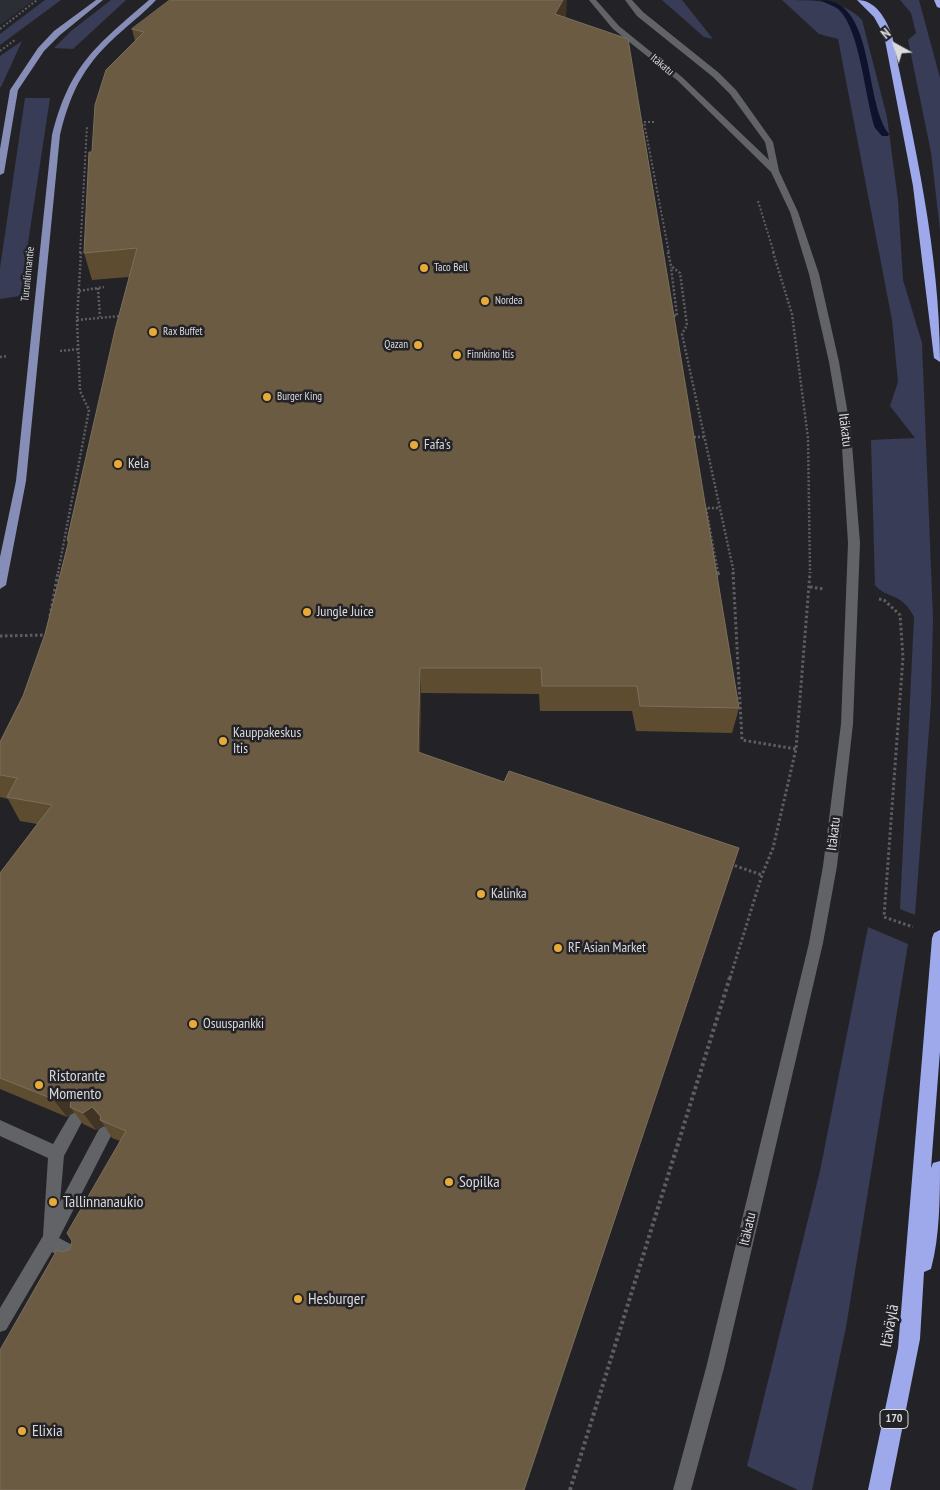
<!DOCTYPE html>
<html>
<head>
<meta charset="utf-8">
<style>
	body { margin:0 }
	#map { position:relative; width:940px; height:1490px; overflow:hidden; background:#232327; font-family:"PT Sans Narrow",sans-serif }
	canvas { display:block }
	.north { position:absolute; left:870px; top:20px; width:50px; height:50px; -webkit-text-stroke:4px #232327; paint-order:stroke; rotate:321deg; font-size:14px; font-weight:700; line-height:20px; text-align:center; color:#dadbdd }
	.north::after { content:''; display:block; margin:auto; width:18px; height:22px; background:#dadbdd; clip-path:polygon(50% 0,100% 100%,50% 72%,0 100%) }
</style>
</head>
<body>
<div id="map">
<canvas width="940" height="1490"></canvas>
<div class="north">N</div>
</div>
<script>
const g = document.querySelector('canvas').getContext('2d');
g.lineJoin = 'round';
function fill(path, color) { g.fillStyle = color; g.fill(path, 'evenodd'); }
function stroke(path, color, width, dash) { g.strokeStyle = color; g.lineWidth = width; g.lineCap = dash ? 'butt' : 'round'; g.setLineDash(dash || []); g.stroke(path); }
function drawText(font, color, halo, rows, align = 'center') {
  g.font = font + ' "PT Sans Narrow",sans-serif'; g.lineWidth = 5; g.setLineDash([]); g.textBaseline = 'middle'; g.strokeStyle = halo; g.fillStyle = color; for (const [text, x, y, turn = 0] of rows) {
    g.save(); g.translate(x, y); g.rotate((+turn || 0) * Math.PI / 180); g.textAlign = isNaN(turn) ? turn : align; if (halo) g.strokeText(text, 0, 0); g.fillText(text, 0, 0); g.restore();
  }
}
fill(new Path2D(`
	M0,0H34L0,25Z`), '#2c2e36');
fill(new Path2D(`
	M45,0H61L0,45V34Z
	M111,0H126L73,49L54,48L71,31Z
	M662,0H682L713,39L704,37Z
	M782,0C813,0 844,0 862,20L887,117L898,200L903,280L922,343L933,619L931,703L915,915L900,909L914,617C902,592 886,599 875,585L871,440L915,438L890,406L898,382L892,320L838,39L819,34Z
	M900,0H919L940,78V230L931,152L908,40L916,33L911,13Z
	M22,41L1,87H0V56Z
	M25,98H50L20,296L0,299V268Z
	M868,927L908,944L846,1327L812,1490H798L747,1466L820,1171Z`), '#383c56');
fill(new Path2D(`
	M821,0C876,0 863,101 889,134L888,136H882L875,128C865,98 860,28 838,9C833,5 826,4 821,0Z`), '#0f122c');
stroke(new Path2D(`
	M0,29L37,0
	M0,51L15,40
	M654,122H644L669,253
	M758,201L774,253
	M80,253L87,126`), '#5e5e62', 2, [2, 2]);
stroke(new Path2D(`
	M668,252L671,266L680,273L687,325L682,334L734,573
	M773,252L792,314L808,438L810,573
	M98,288L100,317
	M79,291L104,287
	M670,315L677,316L671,267
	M77,320L121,316
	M60,351L80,349
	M0,357L7,356
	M690,437H704
	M58,573L89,410L80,391L77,320L81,252
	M718,573L706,508H720`), '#5e5e62', 2.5, [2, 2]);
stroke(new Path2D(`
	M733,572L742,740L796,749
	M715,576H719L718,572
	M810,587L824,589
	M879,599L884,600L900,615L903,657L884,917L913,927
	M50,616L58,572
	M0,636L46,635
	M730,864L762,875
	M730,978L762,875L773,848L796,749L810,572`), '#5e5e62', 3, [2.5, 2.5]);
stroke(new Path2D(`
	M570,1490L730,977`), '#5e5e62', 4, [3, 3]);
fill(new Path2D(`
	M589,0H596L619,26L682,77L769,160L765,142L730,94L713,77L637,16L625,0H632L643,12L719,73L736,90L773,142L779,171L798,212L819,274L839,362L851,432L860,543L853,724L837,866L823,943L724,1368L691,1490H673L706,1368L809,943L823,866L841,724L848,543L841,432L829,362L809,274L790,212L771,172L677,80L613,29Z
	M75,1112L80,1115L83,1120L64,1156L60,1202L99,1129L104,1126L109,1129L112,1134L59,1238L82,1250L84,1256L82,1262L76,1264L52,1252L6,1330L0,1332V1308L43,1236L48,1158L0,1136V1120L53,1144L70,1115Z`), '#626367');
fill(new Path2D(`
	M96,0H103L60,35L44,51L18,90L4,173L0,175V149L10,90L38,48L54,31Z
	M149,0H156C146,11 133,21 122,31C86,62 71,89 60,135L26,481L6,585L0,589V557L16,481L52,135C70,64 96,46 149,0Z`), '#868db6');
fill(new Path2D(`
	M857,0C876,0 886,19 892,35C914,143 940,251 940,362L934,358L913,186L884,35L874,17Z
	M934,0H940V8L937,7Z
	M940,930V1051L931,1168L933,1163L940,1161C940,1196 940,1236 931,1269L924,1272L920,1339L890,1490H868L898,1348L932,938L934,933Z`), '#9ea9eb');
fill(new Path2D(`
	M566,16L565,18L739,708L732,733L636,731L632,711H540L539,694L421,693L420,753L524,1490L62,1252L70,1249L120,1141L112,1138L104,1125L96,1130L83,1124L74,1112L67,1117L0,1089V873L37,824L20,821L8,799L0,797V742L23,696L45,634L68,544L67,540L129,277L92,280L84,253L92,152L135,41L132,29Z`), '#5d4c30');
fill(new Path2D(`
	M563,0H567L566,16L553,40L555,14Z
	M420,668L421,693L419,776L418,752Z
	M63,1092L75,1109L70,1107L74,1112L67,1117L53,1099Z
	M92,1107L103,1121L100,1120L104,1125L96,1130L83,1113Z`), '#403525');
const building = new Path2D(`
	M170,0H563L555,14L628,39L739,708L640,706L637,686H542L541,668H420L418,752L504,782L509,771L739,848L524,1490H0V1350L57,1250L62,1252L70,1249L72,1241L67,1233L126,1131L100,1120L101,1116L92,1107L83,1113L70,1107L71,1101L63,1092L53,1099L0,1078V873L52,805L7,797L17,778L0,775V742L23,696L45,634L69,540H67L115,330L137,248L84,253L89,152H92L95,105L106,70L144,32L132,29Z`);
fill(building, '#6b5b43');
stroke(building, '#7c6f5b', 1);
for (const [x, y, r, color] of [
	[424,268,5,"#e9ab38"],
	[485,301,5,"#e9ab38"],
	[153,332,5,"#e9ab38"],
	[418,345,5,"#e9ab38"],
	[457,355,5,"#e9ab38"],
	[267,397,5,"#e9ab38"],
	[414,445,5,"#e9ab38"],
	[118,464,5,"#e9ab38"],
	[307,612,5,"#e9ab38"],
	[223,741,5,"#e9ab38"],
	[481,894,5,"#e9ab38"],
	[558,948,5,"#e9ab38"],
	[193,1024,5,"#e9ab38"],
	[39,1085,5,"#e9ab38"],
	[449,1182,5,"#e9ab38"],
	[53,1202,5,"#e9ab38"],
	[298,1299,5,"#e9ab38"],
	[22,1431,5,"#e9ab38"]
]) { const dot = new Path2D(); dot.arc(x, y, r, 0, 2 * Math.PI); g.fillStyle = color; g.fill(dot); stroke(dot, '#232327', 2); }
drawText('11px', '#dadbdd', '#232327', [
	["Itäkatu",662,65,40],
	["Turunlinnantie",28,274,-84]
]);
drawText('11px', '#dadbdd', '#232327', [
	["Taco Bell",434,268],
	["Nordea",495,301],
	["Rax Buffet",163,332],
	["Qazan",408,345,"right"],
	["Finnkino Itis",467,355],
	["Burger King",277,397]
], 'left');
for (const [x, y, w] of [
	[894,1419,28]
]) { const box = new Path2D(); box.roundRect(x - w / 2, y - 9.5, w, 19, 4); g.fillStyle = '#232327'; g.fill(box); stroke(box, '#dadbdd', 1); }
drawText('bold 12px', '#dadbdd', null, [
	["170",894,1419]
]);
drawText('14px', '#dadbdd', '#232327', [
	["Itäkatu",845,430,83],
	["Itäkatu",834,834,-83],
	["Itäkatu",748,1229,-77]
]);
drawText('14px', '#dadbdd', '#232327', [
	["Fafa’s",424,445],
	["Kela",128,464],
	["Jungle Juice",317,612],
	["Kauppakeskus",233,733],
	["Itis",233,749],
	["Kalinka",491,894],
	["RF Asian Market",568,948],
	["Osuuspankki",203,1024]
], 'left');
drawText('16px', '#dadbdd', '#232327', [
	["Ristorante",49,1076],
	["Momento",49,1094],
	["Sopilka",459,1182],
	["Tallinnanaukio",63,1202],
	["Hesburger",308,1299],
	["Elixia",32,1431]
], 'left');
drawText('16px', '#dadbdd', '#232327', [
	["Itäväylä",890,1326,-80]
]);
</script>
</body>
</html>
